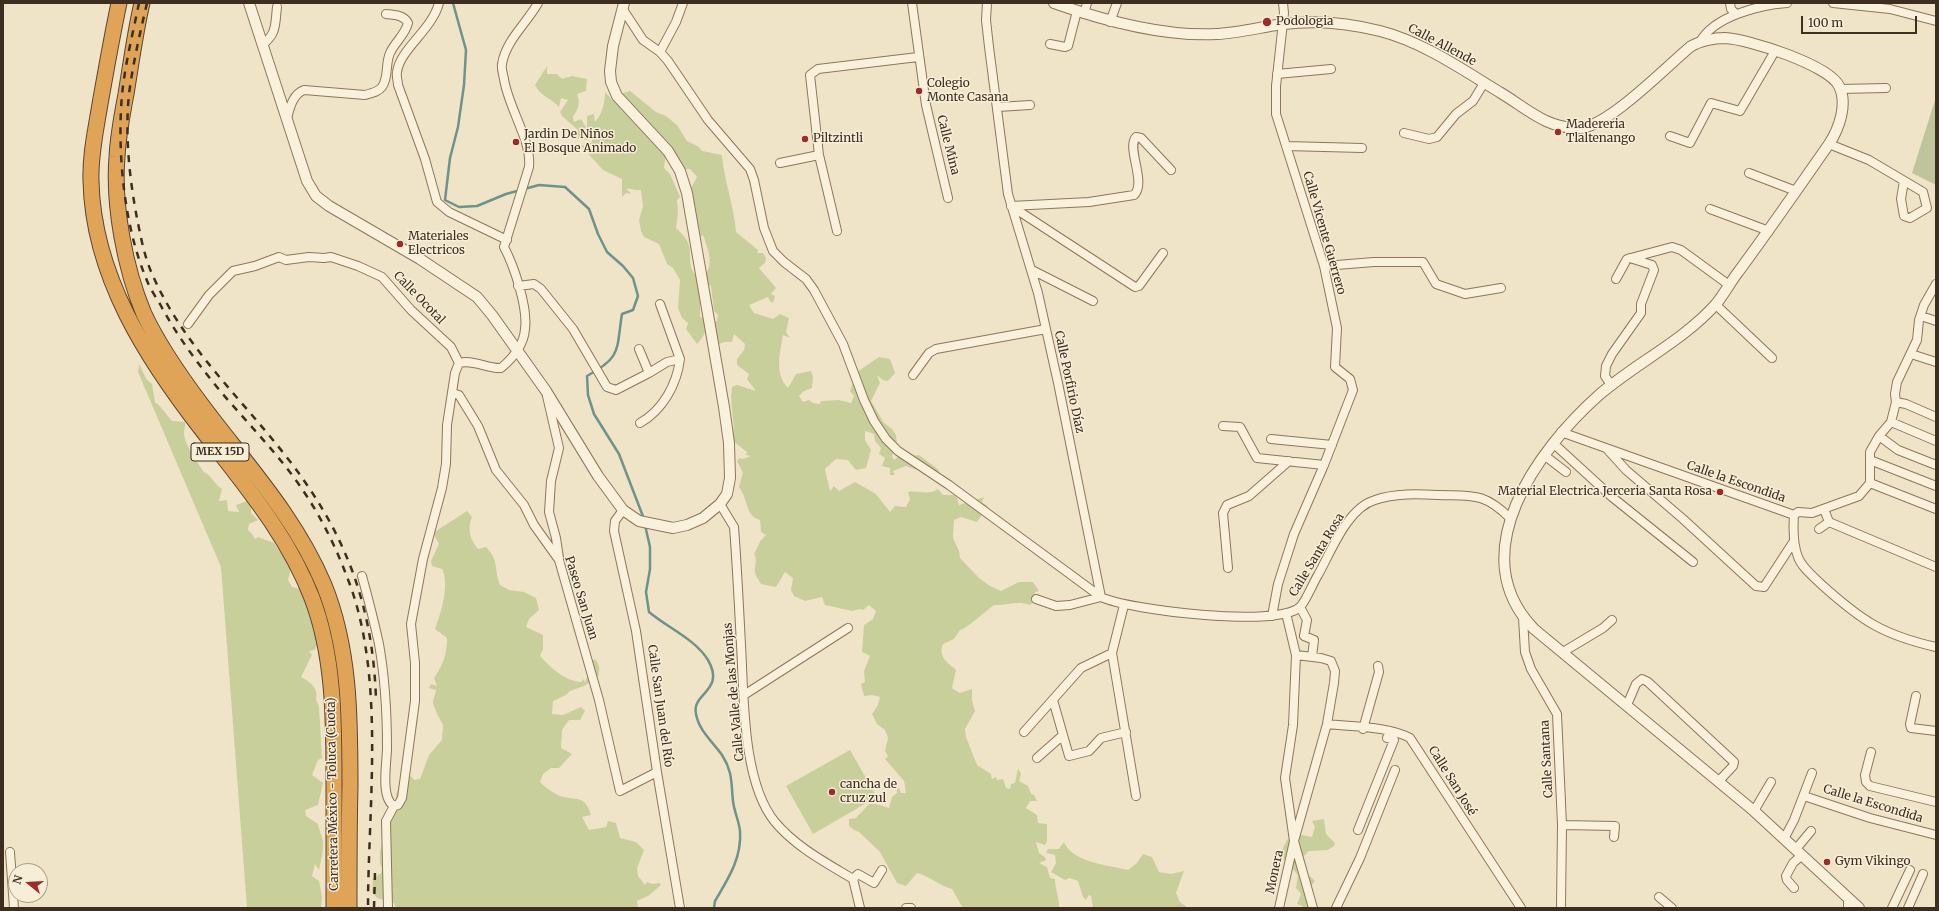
<!DOCTYPE html>
<html>
<head>
<meta charset="utf-8">
<style>
	body { margin:0 }
	#map { position:relative; width:1939px; height:911px; overflow:hidden; background:#f0e4c8; font-family:Merriweather,serif }
	canvas { display:block }
	.frame { position:absolute; inset:0; border:4px solid #3d2e20; pointer-events:none }
	.north { position:absolute; left:8px; top:863px; width:40px; height:40px; box-sizing:border-box; background:#f7eed8; border:1px solid #ada18e; border-radius:50%; rotate:288deg; font-size:11px; font-weight:700; line-height:16px; text-align:center; color:#3d2e20 }
	.north::after { content:''; display:block; margin:auto; width:14px; height:18px; background:#9e2a2b; clip-path:polygon(50% 0,100% 100%,50% 72%,0 100%) }
	.scale { position:absolute; left:1801px; top:16px; width:116px; height:18px; box-sizing:border-box; border:2px solid #3d2e20; border-top:0; padding-left:5px; font-size:12px; line-height:14px; white-space:nowrap; color:#3d2e20; -webkit-text-stroke:3px #f7eed8; paint-order:stroke }
</style>
</head>
<body>
<div id="map">
<canvas width="1939" height="911"></canvas>
<div class="frame"></div>
<div class="north">N</div>
<div class="scale">100 m</div>
</div>
<script>
const g = document.querySelector('canvas').getContext('2d');
g.lineJoin = 'round';
function fill(path, color) { g.fillStyle = color; g.fill(path, 'evenodd'); }
function stroke(path, color, width, dash) { g.strokeStyle = color; g.lineWidth = width; g.lineCap = dash ? 'butt' : 'round'; g.setLineDash(dash || []); g.stroke(path); }
function drawText(font, color, halo, rows, align = 'center') {
  g.font = font + ' Merriweather,serif'; g.lineWidth = 3; g.setLineDash([]); g.textBaseline = 'middle'; g.strokeStyle = halo; g.fillStyle = color; for (const [text, x, y, turn = 0] of rows) {
    g.save(); g.translate(x, y); g.rotate((+turn || 0) * Math.PI / 180); g.textAlign = isNaN(turn) ? turn : align; if (halo) g.strokeText(text, 0, 0); g.fillText(text, 0, 0); g.restore();
  }
}
fill(new Path2D(`
	M547,66V74H557L562,79L572,76L587,79L586,91L577,94C581,101 578,111 573,116L574,122L581,119L587,129V116L594,114L595,122C602,115 605,102 605,92L612,100L618,102L625,112L631,111L624,104L623,93L630,91L656,112L666,116L677,125L687,141L699,147L702,151L722,155C724,181 734,205 736,232L758,250L757,253H763L766,258L765,263L759,268L776,288L771,294L775,296L773,303L770,301L768,297L749,305L754,313L773,319L780,314L789,318L786,332L790,338L783,335C780,353 774,373 788,388L796,374L811,371L813,377L812,388L804,391L799,396L803,402L809,400L813,403L820,404L821,401L839,400L851,403L854,396L850,391L857,372L879,357L890,359L895,373L888,381L883,380L877,375L880,383L871,401L884,423L892,429L896,435L897,444L892,456L894,460L900,455L909,456L919,455L939,470L938,475L928,474L906,466L893,471L895,475H890V468L882,466L885,458L879,454L881,448L875,441L874,434L865,431V440L871,450L866,468L856,470L848,460L836,459L825,469L830,491L834,486L839,491L855,482L876,494L890,512L895,506L906,507L910,499L908,492C918,490 929,496 938,489L943,495H954L957,498L959,505L984,497L982,502L988,506L977,522L961,517L954,520L953,538L959,551L960,558L979,578L990,586L1001,591L1019,582H1033L1039,591L1035,592L1033,603L1029,605C1018,600 1006,606 994,605C987,610 965,630 960,630L954,639L943,644C938,657 947,662 956,670L952,688L960,693L972,689V700L975,711L965,729L966,737L977,765L991,774L992,779L996,777L997,780L1003,779L1006,788L1010,789L1011,784L1015,783L1018,768L1021,774L1019,781L1028,786L1031,794L1034,795L1037,801H1030L1026,808L1037,815L1038,823L1047,824V841L1045,845L1036,842L1039,853L1045,857L1046,860L1039,863L1047,867L1050,878L1055,879C1055,890 1060,898 1059,908H963L952,889C940,886 929,876 917,873L906,886L897,883L880,852L859,832L854,830L849,826V819L856,818L869,804H876L889,808L892,797L897,793V789L899,788L901,793H906L904,781L885,759L888,756L885,751L888,738L885,730L877,724L872,714L878,705L880,697L872,695L864,696L861,684L865,682L864,671L870,656L862,652L864,625L873,619L876,611L869,605L863,610L860,609L852,611L825,605L822,597L805,601L794,596L791,590L793,578L785,572L776,587L761,584C759,580 756,577 755,573C754,566 758,560 754,554L761,540L766,535L761,532L760,520C745,516 748,498 739,487L743,473L737,461L740,458L743,459L751,456L746,455L747,452L733,441C736,423 729,406 732,387L737,385L756,391L747,379L749,374L737,365V359L744,350L745,344L734,334L732,342H724L719,344L716,340L713,322L717,321L718,315L714,311L711,286L704,282L703,277C715,266 708,249 703,235L698,238L684,201L697,177L690,169H681L666,153L664,168L670,174L680,197L677,200L678,213L676,228C700,249 683,256 695,275L698,276L707,298L700,303V317L703,318C708,328 705,336 697,344L686,329L688,323L682,318L678,308L680,280L673,268L667,264L659,244L644,237L641,231L639,220L643,206L641,190H636L626,188L631,194L626,193L622,197V179L603,170L582,147L581,145L588,147L589,144L592,142V136L588,140L572,138L577,136L578,130L562,116L560,112L568,100L561,98L559,107C551,98 540,96 535,85Z
	M139,364L147,380L152,384L155,403L158,404L172,421L185,422C185,426 185,428 184,431C183,443 197,462 204,472C211,475 215,485 222,489L219,501L227,500L228,511L239,512L236,505L247,501L251,507V513L258,520L249,524L248,530L252,534L255,539L258,537L274,543L291,568L288,580L292,587L300,589L311,607L317,645L315,650L309,651L312,655L301,677C309,681 319,688 316,699L319,707L322,758L318,760L312,775L323,783L318,805L305,810L306,816L318,824C319,829 320,832 322,837C325,846 321,860 319,870L315,864L312,876L319,881L322,897L321,908H247L221,567L138,372Z
	M467,511L472,517C467,530 470,539 478,549L486,547C499,560 494,570 500,585L509,590L524,592L536,598L539,610L529,619L526,627L543,635V649L540,656C551,668 565,681 581,682L584,679L585,683L589,670V663L595,659C600,664 600,671 598,677L584,686L570,691L566,695L553,701L552,714L563,715L581,707L585,711L580,720H569L562,730L561,748L572,754L559,768H551L543,774L540,782C545,787 553,793 560,796C576,801 585,794 591,815L582,817L589,830L606,827L608,821L616,823L620,838L636,842L644,850L637,868L638,876L645,885L647,882L652,884L659,883L661,885L648,896L637,901L638,908H396L394,903L377,898L372,892L373,879L381,873L382,868L380,864V851L396,807V795L401,781L411,776L414,780L420,779L429,755L442,740L443,724C440,721 434,707 433,703C433,699 435,694 436,690L429,688L431,684L437,686L434,678C443,665 447,654 447,638L435,629C441,613 450,584 442,569L432,566L431,561L439,544L433,533Z
	M850,750L877,797L813,834L786,786Z
	M1324,819L1326,834L1335,843L1334,846L1328,850L1309,851L1301,859L1308,878L1310,876L1315,881L1310,887V901L1317,908H1303V906L1297,904L1301,894L1296,888L1298,875L1284,860L1282,850L1287,840L1297,834L1312,837L1315,827L1312,821Z
	M1064,842C1073,863 1108,865 1128,870L1137,863L1143,854L1152,857L1159,872L1171,874L1184,871L1176,893L1180,902L1188,908H1093L1091,896L1089,895L1086,900L1083,897L1078,881L1070,878L1065,880L1051,872L1056,863L1055,855L1046,853L1048,849H1059Z`), '#c9cf9b');
fill(new Path2D(`
	M1936,97V185L1912,173Z`), '#bfc49a');
stroke(new Path2D(`
	M453,3L466,50L464,85L458,127L450,158L445,200L459,207L477,206L506,194L539,185L565,187L589,209L598,234L607,252L623,266L633,278L638,296L633,310L622,314C616,351 622,357 587,376L588,395L594,414L619,454L644,519
	M645,525L650,547V569L646,592L649,612C668,628 695,639 708,660C726,691 691,693 696,714C699,731 713,742 722,755C733,772 731,783 733,801C734,811 739,821 740,831C742,858 728,879 715,901L714,908`), '#6f938a', 2.5);
const minor = new Path2D(`
	M439,3C432,30 400,49 397,72C396,76 398,81 398,85L425,159L437,202L449,212L507,240
	M912,3L926,105L948,198
	M987,3L986,20L989,47L1008,194L1038,293L1058,383L1101,597
	M1730,3L1731,9L1736,14
	M1833,3L1890,9L1936,21
	M622,8L643,40L660,52L668,61L708,120L750,169L754,180L764,228L773,251L784,262L806,279L814,290L843,344L864,400L874,421L886,439L898,451L949,485L1101,597C1128,610 1277,628 1300,607C1306,601 1313,583 1318,575C1331,552 1347,508 1375,500C1395,493 1418,494 1438,495C1473,496 1483,492 1510,518
	M1084,14L1087,3
	M1110,22L1117,3
	M1700,42C1714,16 1760,5 1787,3
	M1050,44L1065,47L1068,46L1077,11
	M262,45C277,34 275,24 277,7
	M660,52L676,22L683,3
	M1277,74L1331,69
	M1840,89L1886,88
	M998,107L1030,105
	M287,118C290,107 293,94 304,90L365,95C372,93 378,92 382,87C389,77 385,64 390,53C395,42 405,35 408,23C404,15 394,15 386,14
	M1404,133L1429,139L1437,137L1456,114L1473,101L1484,83
	M1670,136L1690,143L1711,103L1740,111L1775,51
	M1829,144L1869,160L1923,192L1927,208L1910,218L1904,216L1901,199L1904,181
	M1286,146L1362,148
	M780,163L819,155
	M1749,173L1796,191
	M1011,206L1089,202L1134,195C1147,183 1126,148 1136,137L1141,138L1171,170
	M1011,206L1135,287L1139,286L1163,253
	M1710,209L1769,231
	M837,231L819,155L810,75L818,69L918,57
	M1324,266L1374,262H1423L1436,284L1465,294L1501,288
	M1032,270L1093,301
	M1616,279L1627,259L1672,247L1681,250L1729,285
	M518,286L534,284L541,289L573,329L607,387L616,390L649,373L667,362L680,359C677,384 663,410 640,423
	M660,304L680,359
	M1715,304L1772,358
	M1921,316L1936,321
	M188,324L209,295L233,271L255,266L279,257L286,260L309,257L324,258L331,257L358,266L382,277L411,310L451,347L459,363
	M639,349L649,373
	M1911,354L1936,362
	M913,375L929,353L936,349L1046,329
	M1611,385L1605,376L1606,366L1612,354L1641,313V304L1654,270L1652,265L1630,258
	M452,393L459,395L478,426L496,470L524,505L534,525L559,560L599,700L620,791L657,772
	M547,396L559,448L551,481L549,512L556,538L559,558
	M1896,402L1906,404L1936,417
	M1891,422L1936,441
	M1223,426L1240,427L1257,458L1324,465
	M1561,432L1794,515
	M1879,436L1898,450L1936,465
	M1271,439L1332,445
	M1553,443L1612,497L1693,562
	M1607,449L1626,470L1683,519L1756,586L1764,587L1794,541
	M1544,455L1566,472
	M1870,460L1936,486
	M1870,483L1936,509
	M720,504L734,527C737,566 739,606 741,645C744,695 742,782 775,822C796,847 825,862 853,879L860,908
	M1824,509L1829,522L1936,567
	M623,510L615,521L614,531L636,631L657,772L680,908
	M1794,515L1798,512L1812,513L1859,496L1870,483V452L1879,436L1891,422L1896,402L1895,394L1897,382L1917,340L1919,320L1924,305L1936,284
	M1794,515C1793,529 1793,544 1798,557C1802,568 1814,577 1822,585C1862,621 1883,635 1936,647
	M1819,529L1829,522
	M1228,568L1223,513L1227,505L1249,496L1289,461
	M362,576C368,598 374,621 379,644C385,678 387,714 387,748C387,762 380,798 394,806
	M1036,599L1056,606L1070,605L1101,597
	M1124,605L1112,653L1136,796
	M1300,607L1307,620L1304,636L1314,640L1312,657
	M1286,613L1296,655L1293,725L1285,778L1294,841L1313,908
	M1272,616L1278,584L1294,534L1324,465L1353,390L1350,379L1335,367L1337,328L1324,266L1276,114V86L1284,13L1283,3
	M1523,618L1525,652L1531,669L1557,714L1562,825L1561,908
	M1563,652L1603,628L1612,620
	M744,695L848,628
	M1916,696L1910,724L1911,728L1936,731
	M1053,700L1069,756L1089,751L1101,738L1126,732
	M1627,705L1636,684L1642,679L1648,682L1734,762L1733,766L1718,782
	M1327,724C1352,727 1388,726 1410,738L1521,908
	M1363,729L1379,672L1378,666
	M1024,732L1081,668L1112,653
	M1871,752L1865,775L1866,782L1870,786L1936,802
	M1037,758L1063,735
	M1804,796L1870,818L1936,835
	M1754,811L1771,782
	M1562,825L1615,826L1614,837
	M1358,830L1394,740L1387,738L1390,731
	M1784,839L1794,820L1812,773
	M1796,849L1811,831
	M10,852L14,908
	M853,879L858,874L874,883L882,870
	M1794,888L1787,880L1786,876L1793,863L1802,855
	M1846,896L1848,899V908
	M1659,897L1672,908
	M388,908L386,821L394,806L398,805L402,798L415,701V663L411,624L423,559L442,488L446,464L447,425L455,373L459,363C474,359 487,369 501,368C513,358 524,344 525,329C528,307 514,266 504,247L529,167C532,141 508,107 504,79C503,74 501,68 502,64C506,40 527,23 538,3
	M906,908H911
	M1279,908L1294,841L1327,724L1334,683L1335,671L1331,661L1321,658L1296,655
	M1336,908L1360,858L1395,770
	M1892,908L1910,870
	M1908,908L1923,874`);
const tertiary = new Path2D(`
	M249,3L307,181L316,196L329,206L420,259L477,297L492,315L546,391L598,476L623,510L639,521L673,528L687,525L703,518L720,504L727,494L730,478L729,443L724,407L687,193L680,171L668,151L617,96L611,82L610,71L613,46L624,3
	M1054,3C1105,21 1163,37 1217,34C1239,33 1261,27 1283,24C1315,20 1349,23 1380,31C1423,42 1463,70 1501,93C1526,108 1547,129 1579,128C1607,128 1666,67 1690,47C1699,41 1714,38 1725,38C1748,39 1829,65 1839,86C1848,104 1839,129 1829,144C1799,187 1770,229 1739,271C1731,281 1725,293 1716,304C1683,341 1636,363 1599,395C1538,449 1461,554 1534,629L1754,811L1859,908`);
const motorway = new Path2D(`
	M119,3C112,36 106,70 100,104C96,129 90,155 91,181C93,276 147,359 203,431C244,484 288,535 312,598C334,656 334,719 334,781C334,823 334,866 334,908
	M142,3C135,33 131,64 126,94C122,115 118,136 117,157C113,205 125,269 144,314C159,346 180,376 201,404C245,463 295,516 324,585C350,649 350,718 350,786C349,827 349,867 349,908`);
stroke(minor, '#8d765c', 10);
stroke(tertiary, '#8d765c', 12);
stroke(motorway, '#5b4430', 17);
stroke(minor, '#faf1dc', 8);
stroke(tertiary, '#faf1dc', 10);
stroke(motorway, '#e0a458', 15);
stroke(new Path2D(`
	M139,3C133,33 125,64 122,95C117,151 124,226 146,278C149,287 155,296 160,304C177,336 198,364 221,392C251,427 284,460 308,498C324,523 337,550 347,577C386,674 368,805 368,908
	M147,3C140,33 133,63 129,94C125,134 129,174 136,213C140,233 144,257 153,276C184,346 239,396 285,455C345,531 373,604 376,700
	M374,908L375,872`), '#3d2e20', 2.5, [7, 7]);
for (const [x, y, r, color] of [
	[1267,22,5,"#9e2a2b"],
	[919,91,4,"#9e2a2b"],
	[1558,132,4,"#9e2a2b"],
	[805,139,4,"#9e2a2b"],
	[516,142,4,"#9e2a2b"],
	[400,244,4,"#9e2a2b"],
	[1720,492,4,"#9e2a2b"],
	[832,792,4,"#9e2a2b"],
	[1827,862,4,"#9e2a2b"]
]) { const dot = new Path2D(); dot.arc(x, y, r, 0, 2 * Math.PI); g.fillStyle = color; g.fill(dot); stroke(dot, '#f7eed8', 1.5); }
for (const [x, y, w] of [
	[220,452,58]
]) { const box = new Path2D(); box.roundRect(x - w / 2, y - 9, w, 18, 3); g.fillStyle = '#f7eed8'; g.fill(box); stroke(box, '#3d2e20', 1); }
drawText('bold 11px', '#3d2e20', null, [
	["MEX 15D",220,452]
]);
drawText('12px', '#3d2e20', '#f7eed8', [
	["Podologia",1276,22],
	["Colegio",927,84],
	["Monte Casana",927,98],
	["Madereria",1566,125],
	["Tlaltenango",1566,139],
	["Jardin De Niños",524,135],
	["El Bosque Animado",524,149],
	["Piltzintli",813,139],
	["Materiales",408,237],
	["Electricos",408,251],
	["Material Electrica Jerceria Santa Rosa",1712,492,"right"],
	["cancha de",840,785],
	["cruz zul",840,799],
	["Gym Vikingo",1835,862]
], 'left');
drawText('12px', '#3d2e20', '#f7eed8', [
	["Calle Allende",1442,45,28],
	["Calle Mina",948,145,76],
	["Calle Vicente Guerrero",1324,233,74],
	["Calle Ocotal",419,298,46],
	["Calle Porfirio Díaz",1069,382,78],
	["Calle la Escondida",1736,482,19],
	["Calle Santa Rosa",1317,555,-59],
	["Paseo San Juan",581,598,73],
	["Calle Valle de las Monjas",734,692,-95],
	["Calle San Juan del Río",660,706,82],
	["Calle Santana",1547,759,-93],
	["Calle San José",1452,781,58],
	["Carretera México - Toluca (Cuota)",333,794,-91],
	["Calle la Escondida",1873,804,17],
	["Monera",1275,872,-78]
]);
</script>
</body>
</html>
